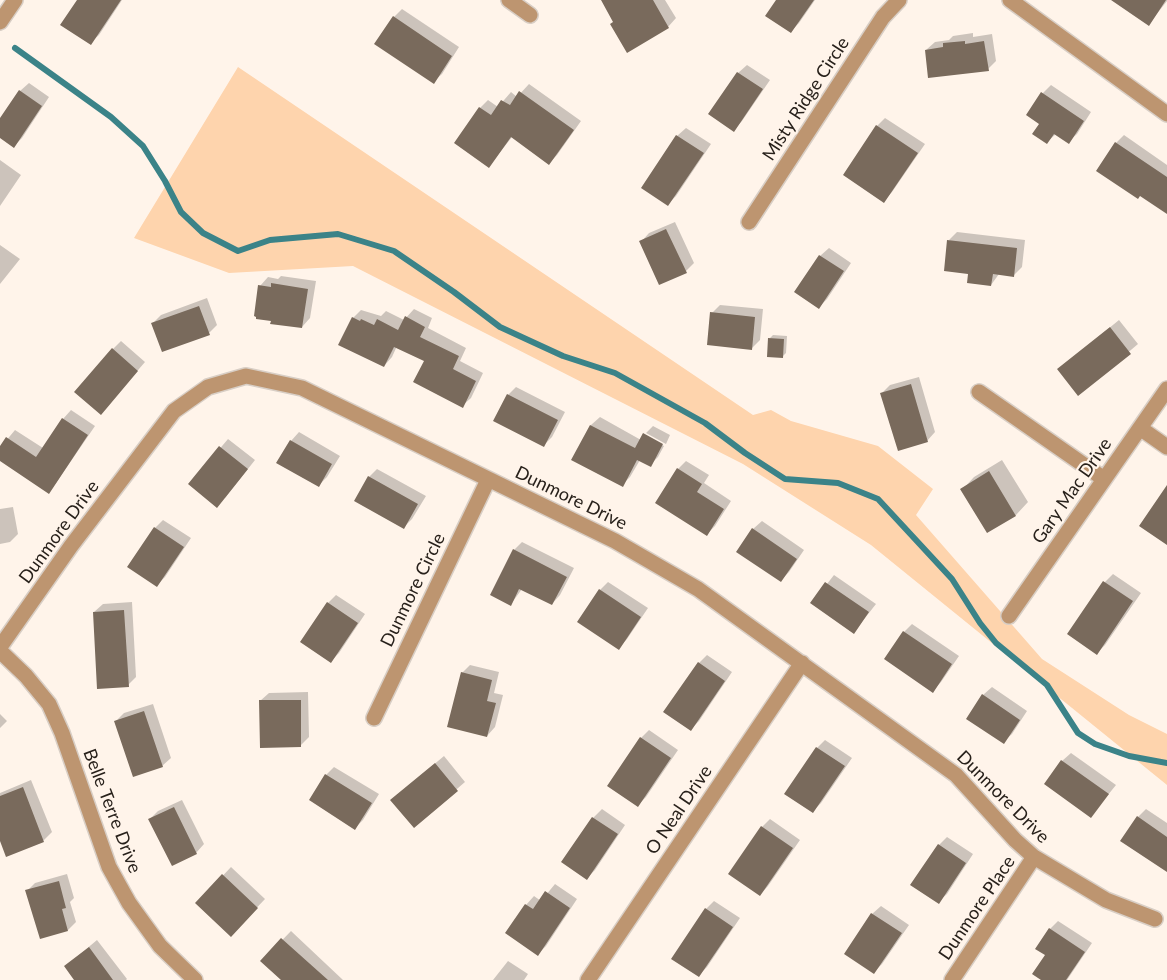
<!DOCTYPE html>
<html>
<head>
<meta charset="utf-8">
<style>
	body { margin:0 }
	canvas { display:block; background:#fff4ea }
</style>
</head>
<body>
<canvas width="1167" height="980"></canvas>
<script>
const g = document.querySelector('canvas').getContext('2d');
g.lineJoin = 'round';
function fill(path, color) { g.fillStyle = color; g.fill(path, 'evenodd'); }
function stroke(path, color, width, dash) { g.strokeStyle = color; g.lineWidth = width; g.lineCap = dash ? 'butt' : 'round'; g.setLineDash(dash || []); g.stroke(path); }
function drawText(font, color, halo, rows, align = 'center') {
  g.font = font + ' Lato,sans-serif'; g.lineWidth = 4.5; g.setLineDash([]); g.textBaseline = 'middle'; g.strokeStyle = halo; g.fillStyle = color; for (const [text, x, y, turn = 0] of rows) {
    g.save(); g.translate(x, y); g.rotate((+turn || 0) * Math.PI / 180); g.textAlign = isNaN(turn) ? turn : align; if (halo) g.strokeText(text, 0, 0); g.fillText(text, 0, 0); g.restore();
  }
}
fill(new Path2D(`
	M238,67L753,415L771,410L791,421L878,446L933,489L916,515L1042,659L1129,715L1167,734V785L871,545L743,464L353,266L229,273L134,238Z`), '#fed4ad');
fill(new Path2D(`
	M79,0H122L99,35L90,43Z
	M602,0H665L676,18L668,27L615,21Z
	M778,0H815L799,23L791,31Z
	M1114,0H1167V1L1149,24Z
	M402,9L459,47L442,74L433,82L394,17Z
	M973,33V37L992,34L996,61L988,69L926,50L935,42L949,40L953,36Z
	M747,65L770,80L742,121L734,130L711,114L738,73Z
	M29,83L49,97L22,138L14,146L0,136V121L20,91Z
	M529,84L581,121L557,155L549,163L512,137L489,166L456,142L480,108L488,100L498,107L511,92L517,97Z
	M1051,85L1091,112L1077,134L1068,142L1056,134L1047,142L1041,124L1028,115L1043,93Z
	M885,118L925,144L892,192L884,201L877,126Z
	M686,128L711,144L676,196L668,204L643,187L677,136Z
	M1124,135L1167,165V212L1141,195L1116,143Z
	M0,160L21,175L0,206Z
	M675,222L694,263L686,271L641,242L649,233Z
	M957,232L1025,240L1022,267L1013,276L999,274L991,285L970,273L949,240Z
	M0,245L20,259L0,284Z
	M829,248L851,263L827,299L819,307L796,292L820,256Z
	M281,276L316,281L310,318L302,327L272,320L260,286L268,277L278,279Z
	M207,298L217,325L209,333L153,323L161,315Z
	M720,305L763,309L760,340L751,349L712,313Z
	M414,309L432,318L428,328L466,348L460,361L483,373L471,398L462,406L426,360L397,346L392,357L384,366L353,318L361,310L381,316L386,311L404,320Z
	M1119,320L1138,344L1079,394L1059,369Z
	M773,335L787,336L786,353L782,357L770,338Z
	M121,341L145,362L109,404L113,349Z
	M919,377L935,432L927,441L882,393L890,385Z
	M516,387L565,412L552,437L544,445L508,395Z
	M71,410L95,426L56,483L48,492L0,459V448L15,430L43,448L63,419Z
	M600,417L641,440L645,434V436L664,446L658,457L650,465L640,460L630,477L622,485L573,459L591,425Z
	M653,426L670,435L666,444L646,433Z
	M299,432L340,456L327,477L319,485L291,441Z
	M228,439L255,460L225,498L190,484Z
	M1002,460L1028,502L1016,515L988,531L962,490L974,477Z
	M686,461L709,475L704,483L731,501L715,526L707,534L678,469Z
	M377,469L426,496L412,519L404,527L369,477Z
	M13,507L18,534L10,542L0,544V509Z
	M163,520L191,538L165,577L157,585L155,528Z
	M762,521L804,550L789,572L781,580L753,529Z
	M522,542L574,568L560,595L552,604L522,589L511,604L514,550Z
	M1113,574L1141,593L1105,645L1097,653L1069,634L1105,582Z
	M834,575L876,604L854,632L812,603Z
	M608,582L648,608L627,639L619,648L600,590Z
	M336,595L365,614L339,653L331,661L302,642L328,603Z
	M132,602L136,677L128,685L94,612L103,604Z
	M912,624L959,656L941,682L933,691L904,632Z
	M707,655L732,672L699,721L691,729L699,663Z
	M470,665L499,672L494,693L503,695L495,727L487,736L462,673Z
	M992,687L1027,711L1012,734L1003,742L983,695Z
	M308,692L309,737L301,745L260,701L269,693Z
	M153,704L171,758L162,766L116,721L124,713Z
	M0,714L7,721L0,728Z
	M649,730L678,750L646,797L638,805L641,738Z
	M825,740L852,758L821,803L813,811L817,748Z
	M1071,753L1116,785L1091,816L1062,761Z
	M444,756L465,782L414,826L401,792Z
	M334,767L379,794L363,820L355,828L326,775Z
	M31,780L52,832L44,840L7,855L0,837V793Z
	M182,800L204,844L196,853L150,819L158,811Z
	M602,809L625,825L595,870L587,878L564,862L593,818Z
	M1146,809L1167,823V863L1138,817Z
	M770,819L800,840L768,886L760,895L730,874L762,827Z
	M947,837L973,854L947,894L938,902L939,845Z
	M231,867L265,899L231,935L197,903Z
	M67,874L74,898L70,902L76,922L68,930L41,938L27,891L35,883Z
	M555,884L577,899L546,946L538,954L526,905L534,896L541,901Z
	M714,901L740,918L707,967L699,975L706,909Z
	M881,906L909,925L882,964L874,972L872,914Z
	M1058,921L1092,943L1067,980H1043L1050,929Z
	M291,931L343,980H284L262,961Z
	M97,940L127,979L126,980H76L66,966Z
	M508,961L528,974L524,980H493Z`), '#0003');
stroke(new Path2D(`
	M15,48L111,117L143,146L165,181L181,212L203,233L238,251L270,240L338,234L394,251L454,292L500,327L563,356L615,373L705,423L745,453L785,479L838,483L878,499L952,579L980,623L996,643L1047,685L1078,733L1095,744L1129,756L1167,763`), '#3b8388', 6);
fill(new Path2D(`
	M77,0H121L91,45L60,25Z
	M601,0H653L669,28L627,53L610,24L613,22Z
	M776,0H814L791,33L765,16Z
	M1111,0H1166L1149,26Z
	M393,16L452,56L434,84L374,44Z
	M965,41V44L984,41L989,71L928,78L925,50L943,47V43Z
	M737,72L763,89L734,132L708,114Z
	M19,90L42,106L14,148L0,138V118Z
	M519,91L574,130L549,165L511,137L489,168L454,143L479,107L491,115L501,100L510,105Z
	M1041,92L1084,121L1069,144L1054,134L1047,144L1032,134L1039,124L1026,115Z
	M876,125L918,153L884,203L843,175Z
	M676,135L704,153L668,206L641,188Z
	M1115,142L1167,177V214L1140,196L1138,199L1096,171Z
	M666,229L687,273L659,285L639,241Z
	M947,240L1017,248L1014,277L993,274L991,286L967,283L968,274L944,271Z
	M819,255L844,271L819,309L794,292Z
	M271,283L308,289L302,328L270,324L271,321L256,319V317L254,316L258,285L271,287Z
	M199,306L210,335L162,352L151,323Z
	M710,312L755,317L752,350L707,345Z
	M405,316L425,327L420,337L459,356L453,369L476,381L463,408L413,382L424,361L394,347L384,367L338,345L352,317L360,321L361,319L374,325L377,319L398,330Z
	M1110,327L1131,354L1078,396L1057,369Z
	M768,338L784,339L783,358L767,357Z
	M112,348L138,371L101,415L74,392Z
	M911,384L928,442L898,451L880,393Z
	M507,394L558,420L544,447L493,421Z
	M62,418L88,435L49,494L0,461V446L6,437L36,457Z
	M590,425L635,448L643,433L663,444L651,467L637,460L623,487L571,460Z
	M290,440L332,464L319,487L276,463Z
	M219,446L248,469L217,508L188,484Z
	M677,468L702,484L697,492L724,509L707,536L655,503Z
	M989,471L1016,516L987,533L960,489Z
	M368,476L418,504L404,529L354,501Z
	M1167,485V545L1139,526Z
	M154,527L184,547L157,587L127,567Z
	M752,528L797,559L781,582L736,552Z
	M513,549L567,577L552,605L519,589L511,606L490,595Z
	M1103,581L1133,601L1097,655L1067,634Z
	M825,582L869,612L854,634L810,603Z
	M599,589L641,617L619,650L577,622Z
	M327,602L358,623L331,663L300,642Z
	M124,610L129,687L97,689L93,612Z
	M903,631L952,664L933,693L884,659Z
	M698,662L725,681L691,731L663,712Z
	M461,672L492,680L487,701L496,703L487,737L447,727Z
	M982,694L1020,720L1004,744L966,719Z
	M259,700H301V747L260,748Z
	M144,711L163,767L133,777L114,721Z
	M640,737L671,758L638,807L607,786Z
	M816,747L845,766L813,813L784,794Z
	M1061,760L1109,794L1091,818L1044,784Z
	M435,763L458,791L414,828L390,800Z
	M325,774L372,803L355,830L309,800Z
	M23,787L44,842L6,857L0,841V796Z
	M174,807L197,854L172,866L148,819Z
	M1137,816L1167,837V872L1120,841Z
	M592,817L618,834L587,880L561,862Z
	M761,826L793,848L760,896L728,874Z
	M938,844L966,863L939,904L910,885Z
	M222,874L258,908L231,937L195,903Z
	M59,881L66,908L62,909L68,931L40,939L25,890Z
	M545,891L570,908L538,956L505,933L525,904L533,909Z
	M705,908L733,927L699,977L671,959Z
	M871,913L902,933L874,974L844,954Z
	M1049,928L1085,952L1066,980H1041L1032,974L1045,955L1035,949Z
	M281,938L328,980H281L260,961Z
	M89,947L113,980H74L64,966Z`), '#796a5c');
const minor = new Path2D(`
	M509,0L530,15
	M1010,0L1167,114
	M0,22L15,0
	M749,222L883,17L899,0
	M979,392L1104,479
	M1140,428L1167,447
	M1009,616L1167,389
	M0,647L71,546L174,411L208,387L246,376L302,388L615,541L698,589L956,775L1015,840L1034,857L1106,900L1155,919
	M0,651L26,676L49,704L62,733L109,867L129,903L160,946L195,980
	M374,718L488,480
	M588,980L802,663
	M952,980L1034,857`);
stroke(minor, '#d8cec5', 18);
stroke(minor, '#bd9570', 15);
drawText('18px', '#28211b', '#fff4ea', [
	["Misty Ridge Circle",806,99,-57],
	["Gary Mac Drive",1072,491,-55],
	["Dunmore Drive",571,498,26],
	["Dunmore Drive",59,532,-54],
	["Dunmore Circle",413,590,-64],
	["Dunmore Drive",1003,797,45],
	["O Neal Drive",679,810,-56],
	["Belle Terre Drive",112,811,69],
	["Dunmore Place",977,908,-56]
]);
</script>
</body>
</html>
